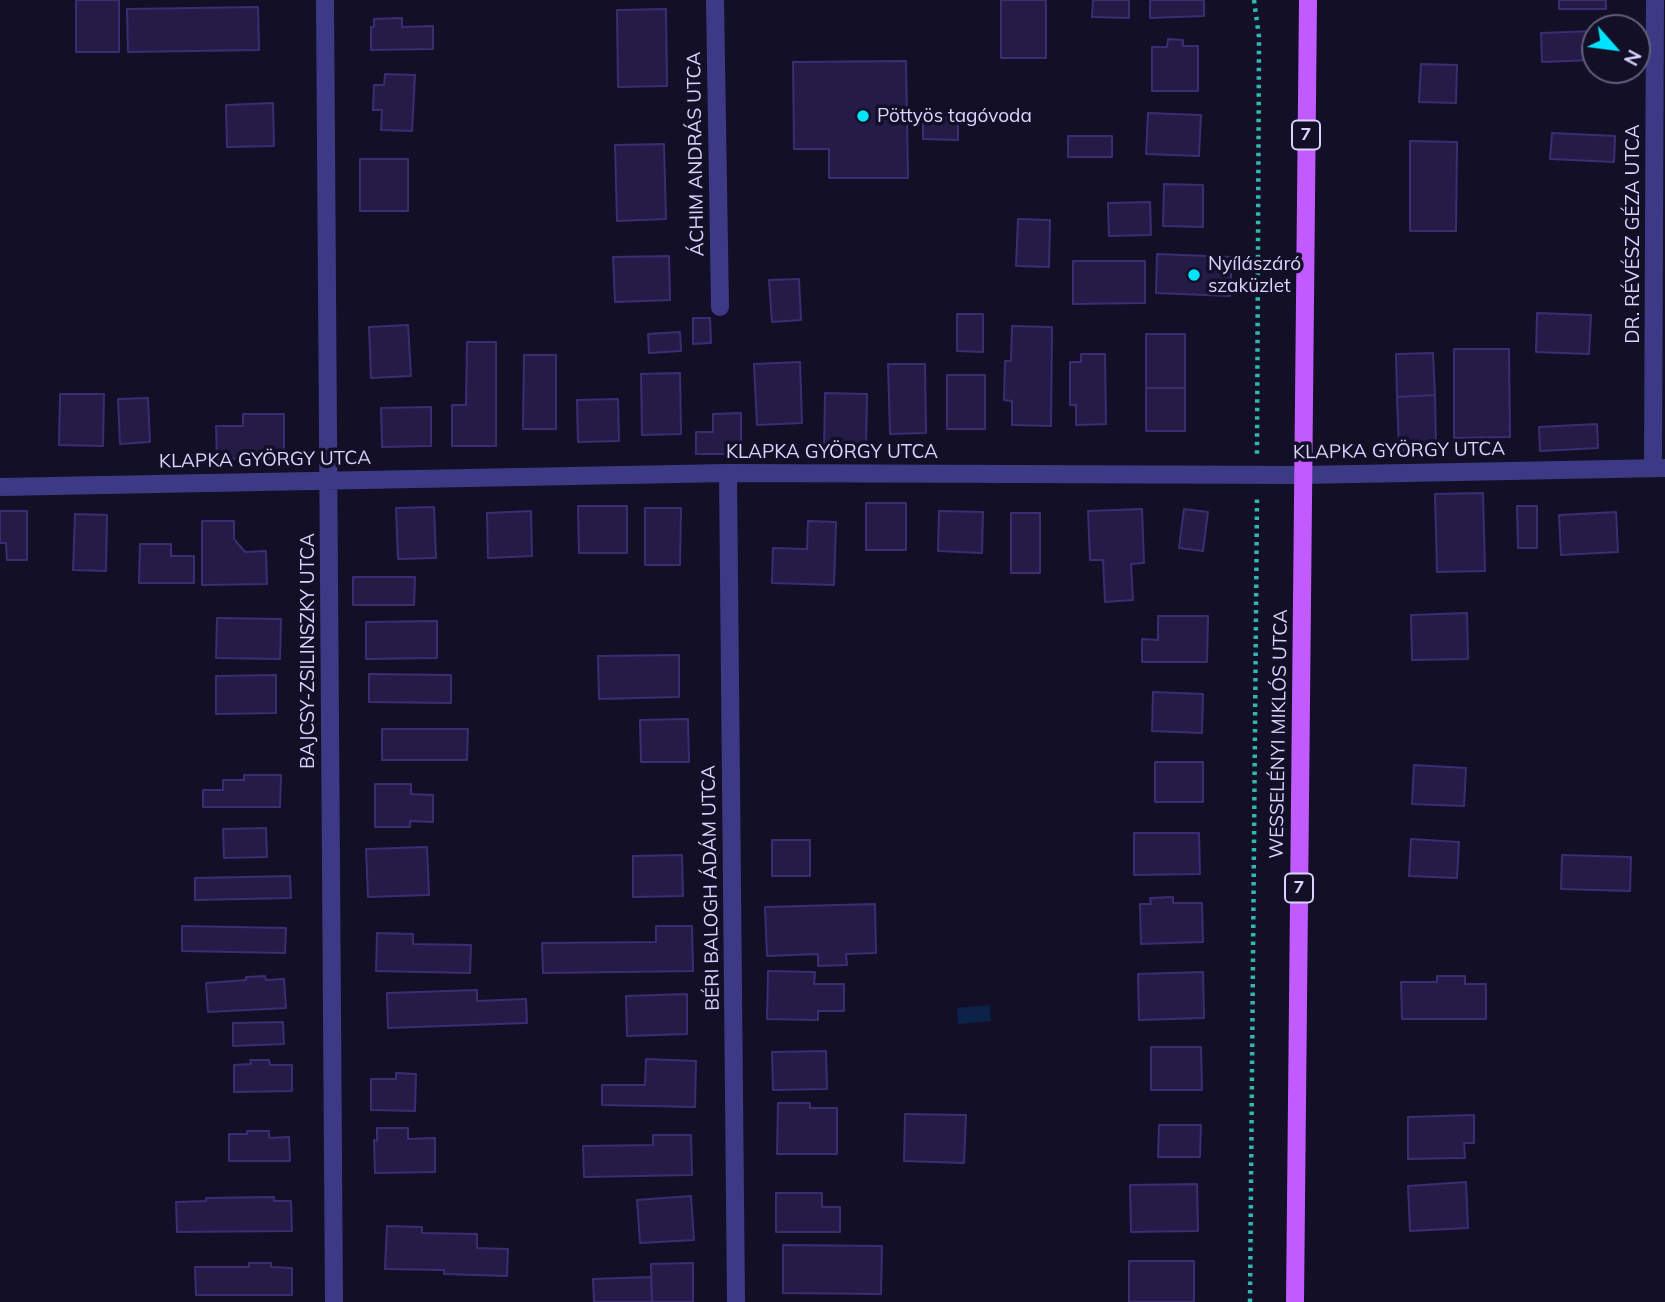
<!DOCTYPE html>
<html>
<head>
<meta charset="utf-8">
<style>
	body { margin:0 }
	#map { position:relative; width:1665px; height:1302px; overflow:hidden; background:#130f26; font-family:Mulish,sans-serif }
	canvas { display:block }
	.north { position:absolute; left:1581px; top:14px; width:70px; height:70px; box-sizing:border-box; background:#130f26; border:2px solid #625e7d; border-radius:50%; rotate:118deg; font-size:19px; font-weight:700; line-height:28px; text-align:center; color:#d9d4ff }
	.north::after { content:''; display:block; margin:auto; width:24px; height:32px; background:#00e5ff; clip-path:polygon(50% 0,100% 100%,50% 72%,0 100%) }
</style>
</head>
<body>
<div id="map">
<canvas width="1665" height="1302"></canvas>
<div class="north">N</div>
</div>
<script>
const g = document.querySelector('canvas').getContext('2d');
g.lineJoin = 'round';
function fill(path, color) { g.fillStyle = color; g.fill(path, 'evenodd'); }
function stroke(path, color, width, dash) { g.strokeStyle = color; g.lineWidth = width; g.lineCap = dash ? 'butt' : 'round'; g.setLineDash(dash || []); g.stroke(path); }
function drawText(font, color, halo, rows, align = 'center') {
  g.font = font + ' Mulish,sans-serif'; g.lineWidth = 7; g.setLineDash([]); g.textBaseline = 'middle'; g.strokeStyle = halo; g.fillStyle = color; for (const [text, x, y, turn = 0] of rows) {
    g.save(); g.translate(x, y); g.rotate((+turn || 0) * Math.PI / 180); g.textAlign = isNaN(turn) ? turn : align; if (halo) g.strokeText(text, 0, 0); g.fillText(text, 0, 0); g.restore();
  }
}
fill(new Path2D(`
	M990,1005L991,1021L958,1024L957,1008Z`), '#0c2248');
const building = new Path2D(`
	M76,0H119V52H76Z
	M1001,0H1046V58H1001Z
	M1093,0H1129V18L1092,17Z
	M1150,0H1204V16L1150,18Z
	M1559,0H1606V9H1559Z
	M258,7L259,50L128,52L127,9Z
	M666,9L667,86L618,87L617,10Z
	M402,18V27L433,26V49L371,50V27H374V19Z
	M1595,31V60L1542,62L1541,33Z
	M1168,39L1183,40V46H1198V91H1152V47H1167Z
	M906,61L908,178H829V149H794L793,62Z
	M1421,64L1457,65L1456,103L1419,102Z
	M385,74L415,75L412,131L381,130L382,110H373L374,85H384Z
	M273,103L274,146L227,147L226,105Z
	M1148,113L1201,115L1199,156L1146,154Z
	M923,117L958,118V140L923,139Z
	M1552,133L1615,136L1614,162L1550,159Z
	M1068,136H1112V157H1068Z
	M1410,141L1457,142L1456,231H1410Z
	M664,144L666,219L617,221L615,145Z
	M360,159H408V211H360Z
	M1164,184L1203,185V227L1163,226Z
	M1150,202L1151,235L1109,236L1108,203Z
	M1018,219L1050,220L1049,267L1016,266Z
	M1157,254L1232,257L1230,296L1156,293Z
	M669,256L670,300L615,302L613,257Z
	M1073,261H1145V303L1073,304Z
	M799,279L801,320L772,322L769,280Z
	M1537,313L1591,315L1589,354L1536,352Z
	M957,314H983V352L957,351Z
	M693,318H710L711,343L693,344Z
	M408,325L411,376L371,378L369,327Z
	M1012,326L1052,327L1051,426L1012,425V401L1004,400L1005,361H1011Z
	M680,332L681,351L649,353L648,334Z
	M1146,334H1185V388H1146Z
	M467,342H496V446H452V405H466Z
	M1454,349H1509L1510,437L1454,438Z
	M1433,353L1435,395L1397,397L1396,354Z
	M1081,354H1105L1106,424L1076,425V405H1070V362H1081Z
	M524,355H556V429H523Z
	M800,362L802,423L757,425L754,364Z
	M888,364H925L926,433L890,434Z
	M680,373L681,434L642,435L641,374Z
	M947,375H985V429H947Z
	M1146,388H1185V431H1146Z
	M825,393L867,394L866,451L824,450Z
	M60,394H104L103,446L59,445Z
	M1435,395L1436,449L1399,451L1397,397Z
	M148,398L150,442L120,444L118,399Z
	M618,399L619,441L578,442L577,400Z
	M431,407V446L382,447L381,408Z
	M741,413V454H696V432H713V414Z
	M243,414H284V458L217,459L216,426H243Z
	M1597,424L1598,448L1540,451L1539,427Z
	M1483,493L1485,571L1437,572L1435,494Z
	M866,503H906V550H866Z
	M578,506H627V553H579Z
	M1517,506H1537V548H1518Z
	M434,507L436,558L398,559L396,508Z
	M645,508H681L680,565H645Z
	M1142,509L1144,563L1131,564L1133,600L1105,602L1103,560H1090L1088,511Z
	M1184,509L1208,512L1203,551L1179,548Z
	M0,511H27V560H7L6,543H0Z
	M531,511L532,556L488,558L487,513Z
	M939,511L983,512L982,553L938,551Z
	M1616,512L1618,552L1561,555L1559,515Z
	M1011,513H1040V573H1011Z
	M75,514L107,515L106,571L73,570Z
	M202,521H234V539L245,552L266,551L267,584L202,585Z
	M808,521L836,522L834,585L772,583L773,548L807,549Z
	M140,544H171V556H194V583H139Z
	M353,577H415L414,605H353Z
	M1467,613L1468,659L1412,660L1411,615Z
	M1158,616H1208L1207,662H1142V639L1158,640Z
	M217,618L281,619L280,659L216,658Z
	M437,621V658L366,659V622Z
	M679,655V697L599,699L598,656Z
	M369,674L451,675V703L369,702Z
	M276,675V713L216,714V676Z
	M1153,692L1203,694L1202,733L1152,731Z
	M688,719L689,762H641L640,720Z
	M382,729H468L467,760H382Z
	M1155,762H1203V802H1155Z
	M1414,765L1466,768L1464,806L1412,804Z
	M244,775H281L280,807H203V790H223V780H244Z
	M375,784H411V794L433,795V822L410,821V827H375Z
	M266,828L267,857L224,858L223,829Z
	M1134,833H1199L1200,874L1134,875Z
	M1411,839L1459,842L1457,878L1409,876Z
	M772,840H810V876H772Z
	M427,847L429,895L368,897L366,849Z
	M682,855L683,896L633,897V856Z
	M1562,855L1631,857L1630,891L1561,889Z
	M290,876L291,898L195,900V878Z
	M1173,897V903H1202L1203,942L1141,944L1140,904H1151L1150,898Z
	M875,904L876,953L846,954L847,965L818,966V954L767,956L765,907Z
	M182,926L286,928L285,953L182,951Z
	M656,926H692L693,971L543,973L542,943L656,942Z
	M377,933L413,934V944L471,945L470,973L376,971Z
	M768,971L815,972L814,984H844V1011H818V1020L767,1019Z
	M1203,972L1204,1018L1139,1020L1138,974Z
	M265,976L266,980L284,979L286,1008L208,1012L206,983L246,980V977Z
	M1437,976H1465V984H1486V1019H1402L1401,982H1437Z
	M477,990V1001L526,999L527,1023L388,1028L387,993Z
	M687,994V1034L627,1036L626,996Z
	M283,1022L284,1044L233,1046V1023Z
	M1151,1047H1201L1202,1090H1151Z
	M826,1051L827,1089L773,1090L772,1052Z
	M646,1059L696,1061L695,1107L602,1105V1085H645Z
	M250,1060H269L270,1065H292V1091L234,1092V1065L251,1064Z
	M396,1073L416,1074L415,1111L371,1110V1079H396Z
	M778,1103H810V1108H837V1154H777Z
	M905,1114L966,1115L964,1163L904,1161Z
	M1474,1115V1143H1464L1465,1158L1408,1159V1117Z
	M1159,1125H1201L1200,1157H1158Z
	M377,1128H408V1139L435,1138V1172L375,1173L374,1140L377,1141Z
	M247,1131H269V1138L289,1137L290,1161H229V1134H247Z
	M653,1135H691L692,1175L584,1177L583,1146L653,1145Z
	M1466,1182L1468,1228L1410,1231L1408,1186Z
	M1197,1184L1198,1231L1131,1232L1130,1185Z
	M776,1193H822V1207H840V1232H776Z
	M691,1196L694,1240L640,1243L637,1200Z
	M274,1197V1201H291L292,1231L177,1232L176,1202L206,1201V1198Z
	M387,1226L422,1227V1233L477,1234V1248L508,1249L507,1276L444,1274V1270L385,1269Z
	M783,1245L882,1246L881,1294L783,1293Z
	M1129,1261H1194V1302H1129Z
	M249,1263H271V1267L292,1268V1295H196L195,1267H249Z
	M693,1263V1302H652L651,1264Z
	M651,1277L652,1302H594L593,1279Z`);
fill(building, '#241b47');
stroke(building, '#3b2d73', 2);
stroke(new Path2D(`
	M1254,0L1259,37L1257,454
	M1250,1302L1257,498`), '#2fb8b0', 4.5, [3.5, 5]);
stroke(new Path2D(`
	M325,0L334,1302
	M715,0L720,307
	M1653,468L1655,0
	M728,473L736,1302
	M0,487L728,473L1303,475L1665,468`), '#3d3a85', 18);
stroke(new Path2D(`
	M1295,1302L1308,0`), '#c25bff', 18);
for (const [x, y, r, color] of [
	[863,116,7,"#00e5ff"],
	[1194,275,7,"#00e5ff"]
]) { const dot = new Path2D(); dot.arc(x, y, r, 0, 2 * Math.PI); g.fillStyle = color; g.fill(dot); stroke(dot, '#130f26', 2.5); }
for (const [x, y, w] of [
	[1306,135,28],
	[1299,888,28]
]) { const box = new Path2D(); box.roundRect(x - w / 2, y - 14.5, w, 29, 5); g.fillStyle = '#130f26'; g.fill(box); stroke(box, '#d9d4ff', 2); }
drawText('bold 18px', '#d9d4ff', null, [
	["7",1306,135],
	["7",1299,888]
]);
drawText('19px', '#d9d4ff', '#130f26', [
	["Pöttyös tagóvoda",877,116],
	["Nyílászáró",1208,264],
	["szaküzlet",1208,286]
], 'left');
drawText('19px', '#d9d4ff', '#130f26', [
	["ÁCHIM ANDRÁS UTCA",696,154,-91],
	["DR. RÉVÉSZ GÉZA UTCA",1633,234,-90],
	["KLAPKA GYÖRGY UTCA",1399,451,-1],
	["KLAPKA GYÖRGY UTCA",832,452],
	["KLAPKA GYÖRGY UTCA",265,460,-1],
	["BAJCSY-ZSILINSZKY UTCA",308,651,-90],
	["WESSELÉNYI MIKLÓS UTCA",1279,734,-89],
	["BÉRI BALOGH ÁDÁM UTCA",711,888,-91]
]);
</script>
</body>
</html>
